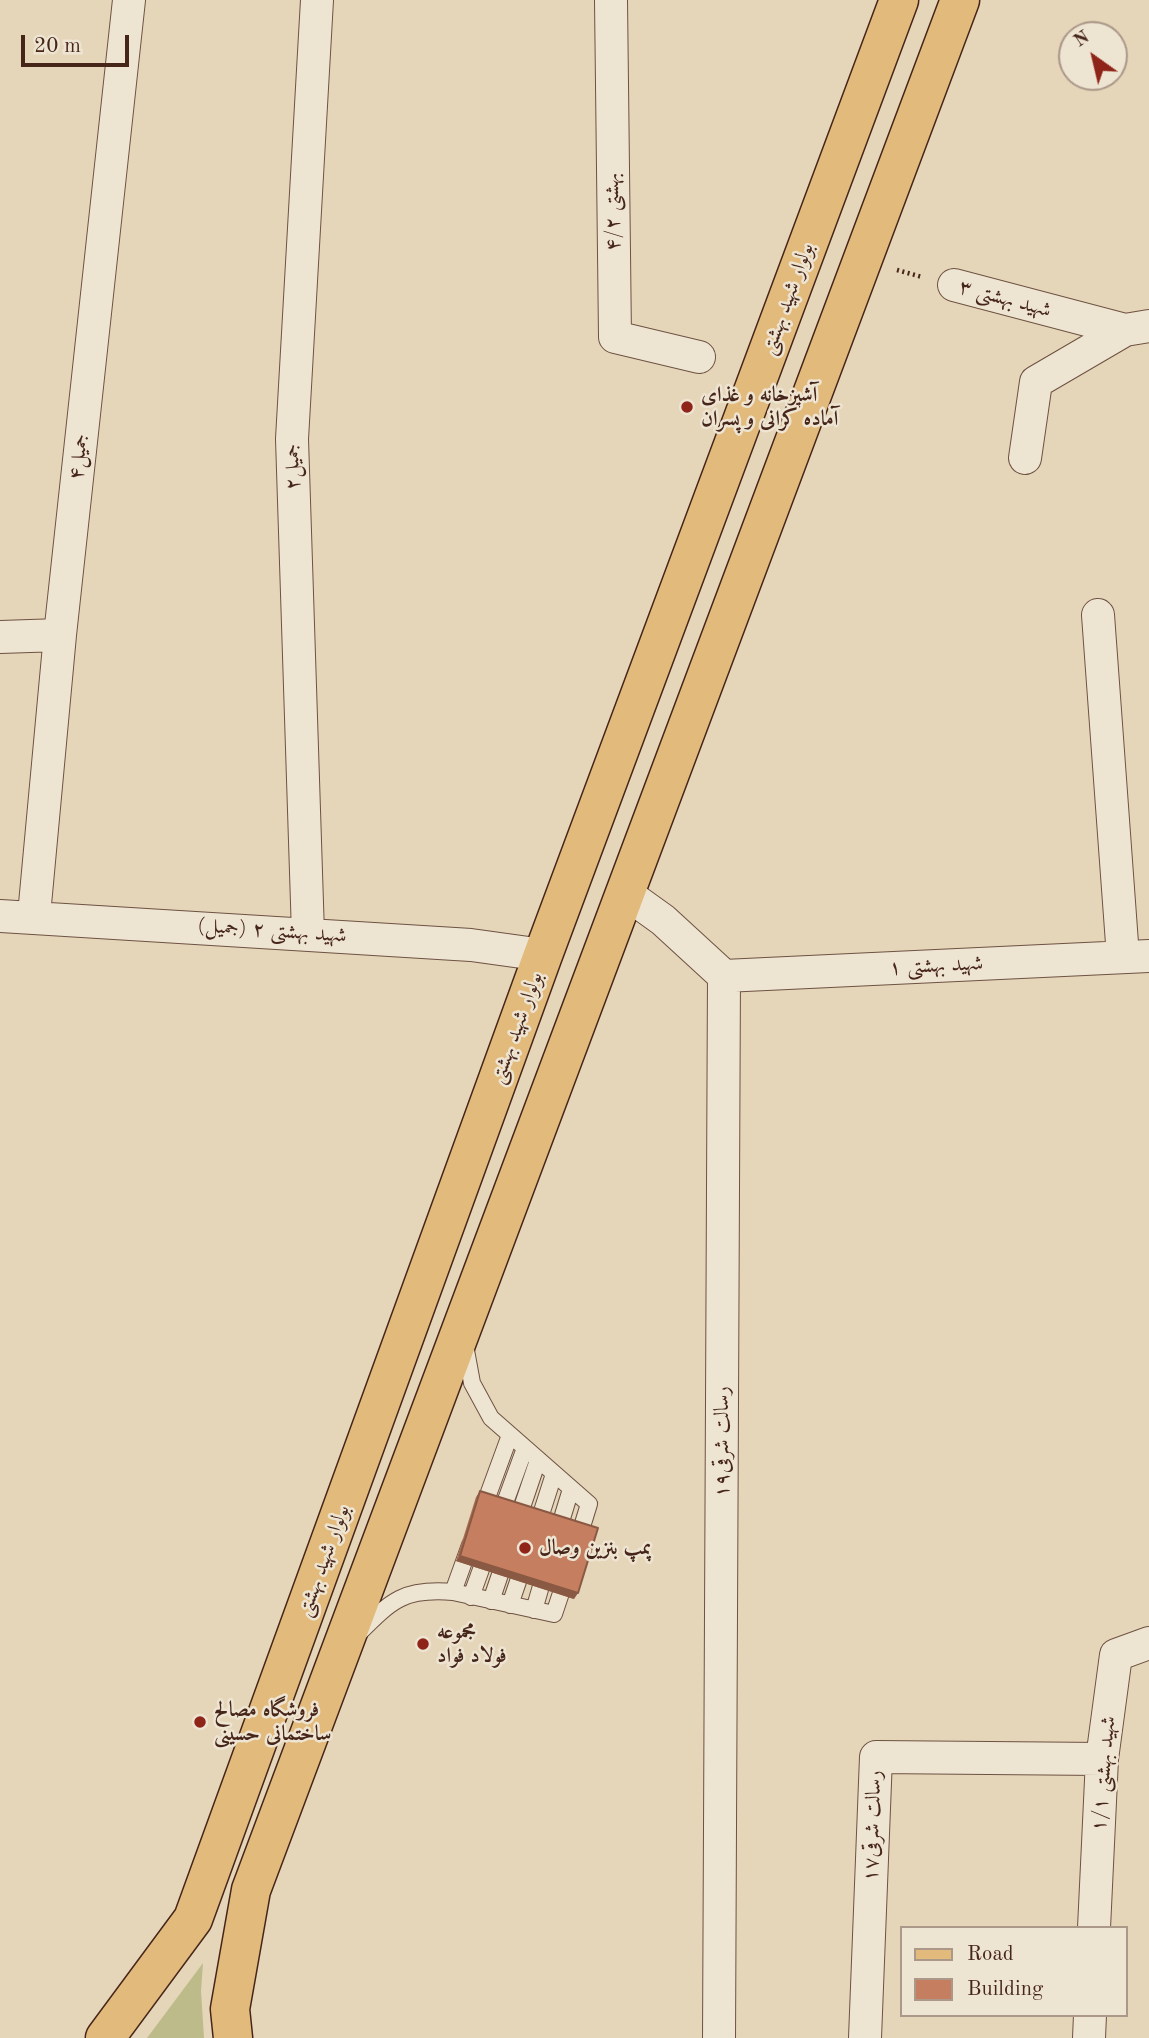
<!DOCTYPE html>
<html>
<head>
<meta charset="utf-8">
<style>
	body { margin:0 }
	#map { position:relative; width:1149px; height:2038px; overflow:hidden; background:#e5d5b9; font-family:"Old Standard TT",serif }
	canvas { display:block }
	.legend { position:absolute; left:900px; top:1926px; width:228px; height:91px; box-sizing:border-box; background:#eee4d2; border:2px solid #ab9888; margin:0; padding:9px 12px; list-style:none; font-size:21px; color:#47261a }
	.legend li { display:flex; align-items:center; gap:14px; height:35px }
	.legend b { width:35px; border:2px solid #ab9888 }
	.north { position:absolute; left:1058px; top:21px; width:70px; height:70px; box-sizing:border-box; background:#eee4d2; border:2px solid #ab9888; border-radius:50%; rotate:326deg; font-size:19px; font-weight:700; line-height:28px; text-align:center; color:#47261a }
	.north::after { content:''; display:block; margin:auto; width:24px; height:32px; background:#8f2418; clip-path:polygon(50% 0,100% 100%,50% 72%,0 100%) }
	.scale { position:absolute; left:21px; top:35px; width:108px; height:32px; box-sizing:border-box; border:4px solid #47261a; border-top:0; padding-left:9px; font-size:21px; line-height:24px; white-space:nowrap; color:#47261a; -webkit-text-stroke:5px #eee4d2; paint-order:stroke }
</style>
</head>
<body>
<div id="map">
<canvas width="1149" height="2038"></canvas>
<ul class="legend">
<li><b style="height:9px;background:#e2ba7c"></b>Road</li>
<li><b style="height:19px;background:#c57f60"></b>Building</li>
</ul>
<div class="north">N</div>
<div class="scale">20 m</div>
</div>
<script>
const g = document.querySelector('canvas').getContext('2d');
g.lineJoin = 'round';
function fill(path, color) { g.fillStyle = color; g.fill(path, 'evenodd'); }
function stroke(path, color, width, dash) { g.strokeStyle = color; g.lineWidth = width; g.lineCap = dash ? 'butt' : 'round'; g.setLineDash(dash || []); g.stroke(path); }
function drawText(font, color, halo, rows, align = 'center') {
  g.font = font + ' "Old Standard TT",Amiri,serif'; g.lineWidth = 5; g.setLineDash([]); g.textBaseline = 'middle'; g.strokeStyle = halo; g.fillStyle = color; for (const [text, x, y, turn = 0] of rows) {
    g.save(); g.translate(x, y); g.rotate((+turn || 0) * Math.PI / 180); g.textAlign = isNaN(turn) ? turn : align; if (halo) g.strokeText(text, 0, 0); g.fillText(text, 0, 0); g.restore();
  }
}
fill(new Path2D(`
	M203,1963L201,1991L204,2038H147Z`), '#bdbb8a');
const lane = new Path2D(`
	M465,1345L472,1383L491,1418L589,1504L577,1543
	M481,1514L510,1435
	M499,1519L525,1448
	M516,1525L538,1460
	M536,1530L554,1474
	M556,1538L571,1489
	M453,1592L554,1614L567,1575
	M471,1597L488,1550
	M491,1601L506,1557
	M510,1605L525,1561
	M534,1610L546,1569
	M359,1633C392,1600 404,1588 453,1592L470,1545`);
const street = new Path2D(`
	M611,0L615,337L699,357
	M954,285L1125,330L1149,326
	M1025,458L1036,382L1125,330
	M1098,615L1123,957
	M0,637L60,635
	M624,892L663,920L724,976L719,2038
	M34,915L60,635L129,0
	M0,916L471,945L543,955
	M308,934L292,439L317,0
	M724,976L1149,956
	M1094,1928L1102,1759L1116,1655L1149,1643
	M865,2038L876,1757L1102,1759
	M1089,2038L1090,2015`);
const primary = new Path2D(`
	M105,2038L193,1919L543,955L899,0
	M233,2038L230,2009L251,1890L960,0`);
stroke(lane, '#6e5242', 18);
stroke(street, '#6e5242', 34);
stroke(primary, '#47261a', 41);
stroke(new Path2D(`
	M897,270L922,277`), '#47261a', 4.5, [2, 3.5]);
stroke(lane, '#eee4d2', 16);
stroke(street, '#eee4d2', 32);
stroke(primary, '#e2ba7c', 38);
fill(new Path2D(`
	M480,1491L574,1599L456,1561L476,1497Z`), '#a96d53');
fill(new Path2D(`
	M460,1556L578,1593L574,1599L456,1561Z`), '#8a5943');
const building = new Path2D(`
	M480,1491L598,1528L578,1593L460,1556Z`);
fill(building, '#c57f60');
stroke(building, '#8a5943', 2);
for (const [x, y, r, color] of [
	[687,407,7,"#8f2418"],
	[525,1548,7,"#8f2418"],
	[423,1644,7,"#8f2418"],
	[200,1722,7,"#8f2418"]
]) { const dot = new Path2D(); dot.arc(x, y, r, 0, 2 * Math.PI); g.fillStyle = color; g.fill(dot); stroke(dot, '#eee4d2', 2.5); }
drawText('21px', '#47261a', '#eee4d2', [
	["بهشتی ۴/۲",613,212,-91],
	["بولوار شهید بهشتی",788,299,-70],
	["شهید بهشتی ۳",1005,299,15],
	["جمیل۴",79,457,-84],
	["جمیل۲",293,467,-91],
	["شهید بهشتی ۲ (جمیل)",272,931,4],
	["شهید بهشتی ۱",936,966,-3],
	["بولوار شهید بهشتی",517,1028,-70],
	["رسالت شرقی۱۹",722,1442,-90],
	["بولوار شهید بهشتی",324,1561,-70],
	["شهید بهشتی ۱/۱",1104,1774,-85],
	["رسالت شرقی۱۷",873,1826,-88]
]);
drawText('bold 21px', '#47261a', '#eee4d2', [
	["آشپزخانه و غذای",701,395],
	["آماده کرانی و پسران",701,419],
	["پمپ بنزین وصال",539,1548],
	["مجموعه",437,1632],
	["فولاد فواد",437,1656],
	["فروشگاه مصالح",214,1710],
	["ساختمانی حسینی",214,1734]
], 'left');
</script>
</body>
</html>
